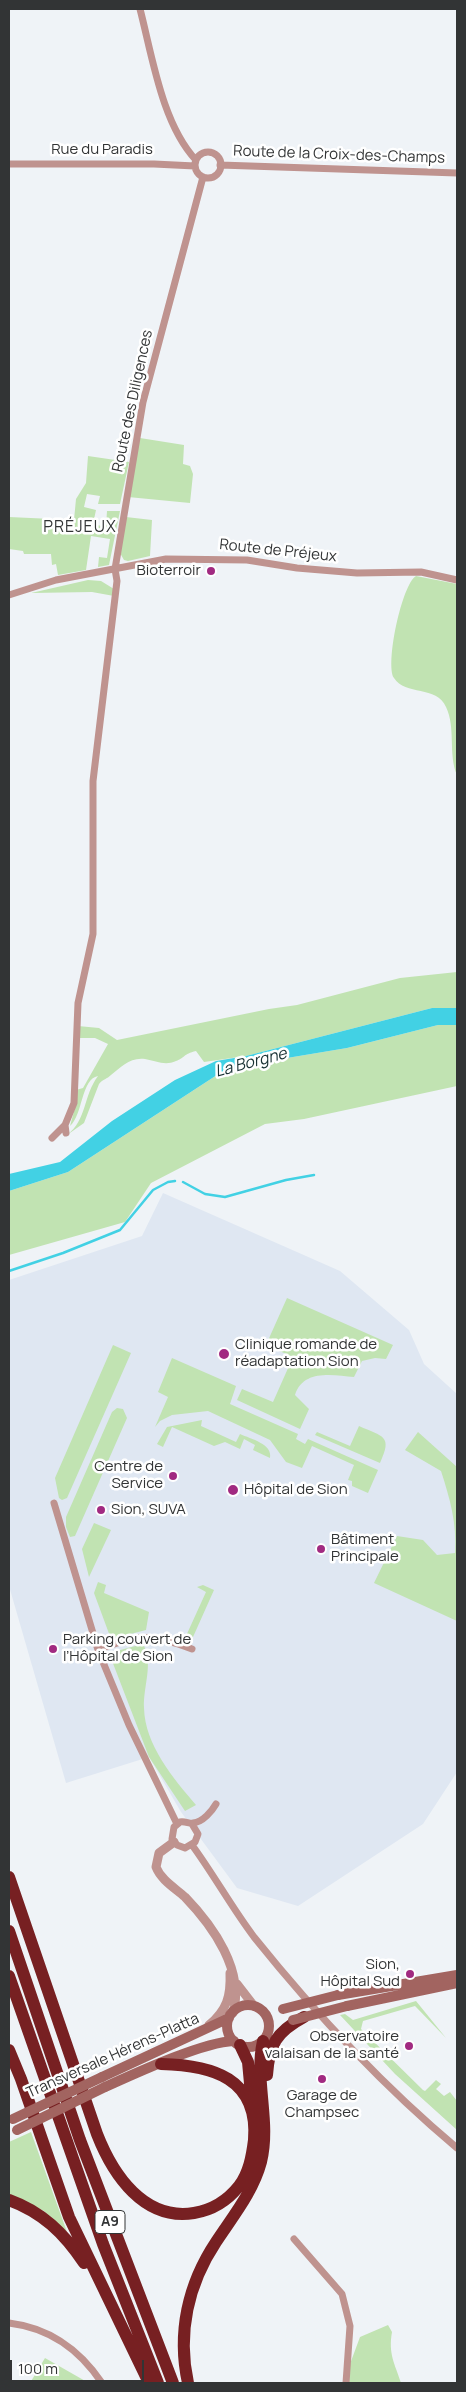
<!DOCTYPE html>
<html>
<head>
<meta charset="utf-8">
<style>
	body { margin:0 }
	#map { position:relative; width:466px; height:2392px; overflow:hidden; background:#eff3f7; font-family:Manrope,sans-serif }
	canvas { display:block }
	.frame { position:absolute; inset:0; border:10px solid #323435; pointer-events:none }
	.scale { position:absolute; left:10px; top:2360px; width:134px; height:22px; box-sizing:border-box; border:2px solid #323435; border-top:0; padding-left:6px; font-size:15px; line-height:18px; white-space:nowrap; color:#323435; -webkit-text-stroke:4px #fff; paint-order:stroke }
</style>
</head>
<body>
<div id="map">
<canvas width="466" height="2392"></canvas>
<div class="frame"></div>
<div class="scale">100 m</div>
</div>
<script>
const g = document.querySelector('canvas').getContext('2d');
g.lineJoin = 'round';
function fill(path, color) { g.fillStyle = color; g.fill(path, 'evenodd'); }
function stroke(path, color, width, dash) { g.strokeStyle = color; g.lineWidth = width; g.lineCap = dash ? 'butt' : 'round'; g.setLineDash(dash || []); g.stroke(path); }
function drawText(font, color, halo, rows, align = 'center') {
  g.font = font + ' Manrope,sans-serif'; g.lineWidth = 5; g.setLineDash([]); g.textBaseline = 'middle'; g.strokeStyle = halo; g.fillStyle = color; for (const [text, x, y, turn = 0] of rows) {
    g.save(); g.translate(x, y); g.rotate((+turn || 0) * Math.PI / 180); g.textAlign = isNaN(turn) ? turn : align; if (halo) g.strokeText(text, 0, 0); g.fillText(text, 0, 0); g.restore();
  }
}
fill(new Path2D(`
	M163,1193L340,1271L409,1330L424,1364L457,1394V1772L423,1824L298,1906L237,1888L181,1812L149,1757L66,1783L9,1586V1280L142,1236Z`), '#dfe7f2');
fill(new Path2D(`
	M140,438L184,445L183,464L190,466L193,474L190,503L128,497Z
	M88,456L129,462L120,504H98L100,496L87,494L84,507L96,510L93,524L106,527L107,511H120L109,565L98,567L99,557L107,558L110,539L91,536L86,570L58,575L56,564L52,565L51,554H24L23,551L9,549V517L74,520L76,499L86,483Z
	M126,517L152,520L150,556L128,561L124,560L120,553Z
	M416,576L457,584V775C448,754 456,728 446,707C437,685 405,696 394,678C385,664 402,584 416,576Z
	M88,580L101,581L114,589V596L92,592L31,593Z
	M457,972V1008H432L246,1056L204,1062L196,1051C183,1054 185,1058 176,1061C165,1066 156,1061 145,1059C130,1057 121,1067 111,1075C107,1079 103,1079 99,1084L84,1123L67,1135C87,1120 83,1096 98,1076C81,1079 83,1115 70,1126L76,1104V1090L83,1088L108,1044L95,1038H77L78,1026L99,1028L117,1040L269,1009L297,1005L400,978Z
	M438,1025H457V1086L304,1119L265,1124L151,1183L125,1222L9,1255V1191L68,1172L220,1073L287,1058L347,1048Z
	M287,1298L393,1345L386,1359L375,1358L362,1361L354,1377C333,1375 303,1369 295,1395L309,1409L300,1429L237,1400L242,1389L273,1402L293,1357L266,1345Z
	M113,1345L131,1353L67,1498L62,1500L59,1498L55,1478Z
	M172,1358L236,1386L230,1404L298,1434L296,1439L305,1444L308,1439L378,1470L368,1493L352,1486V1481L348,1480L354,1465L312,1446L302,1468L286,1462L270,1440L208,1411L172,1415L160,1421L155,1427L168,1397L158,1392Z
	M117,1408L123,1409L127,1418L75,1536L70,1537L66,1527V1517L112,1412Z
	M202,1420L201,1426L236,1442L240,1434C251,1439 273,1444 270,1458L253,1450L255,1445L244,1439L240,1449L225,1442L214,1446L172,1427L163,1447L157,1444L167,1427Z
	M359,1426C383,1437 393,1435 380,1463L315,1435L317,1432L350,1446Z
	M418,1432L457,1467V1621L374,1583L397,1536L423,1540L437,1555L455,1553C457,1523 450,1499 441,1471L405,1450Z
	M94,1523L111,1530L89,1577L82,1549Z
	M98,1582L106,1585L104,1593L149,1612L146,1630L111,1639L94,1593Z
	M203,1585L214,1590L193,1637L186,1642L179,1639L178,1634L186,1636L206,1592L197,1587Z
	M143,1644C154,1664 143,1686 144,1708C145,1745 173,1778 196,1805L185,1811L149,1757L109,1653Z
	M416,2001L446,2038L415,2006L363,2021L361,2029L423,2090L425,2091L436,2080L441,2084L436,2089L444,2096L450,2092L457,2101V2130L395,2074L340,2015L345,2014L353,2020Z
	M31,2132L67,2232L44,2211L9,2195V2142Z
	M388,2325L392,2332C388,2354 395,2364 401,2383H349L350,2364L360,2337Z
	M45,2358L87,2382V2383H30Z`), '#c1e3b2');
fill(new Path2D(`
	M432,1008H457V1025H438L347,1048L287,1058L220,1073L68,1172L9,1191V1174L60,1162L112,1121L175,1080L216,1061L246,1056Z`), '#42d1e4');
stroke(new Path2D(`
	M183,1182L205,1194L225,1197L286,1180L314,1175
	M9,1271L63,1253L120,1230L153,1190L168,1182L175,1181`), '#42d1e4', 2.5);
stroke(new Path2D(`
	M140,9C152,55 162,124 196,160
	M195 165a13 13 0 1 1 26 0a13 13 0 1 1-26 0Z
	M9,164H154L195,166
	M220,165L457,173
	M9,595L56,580L166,559L247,560L297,568L357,573L421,572L457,580
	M66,1133L65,1125L74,1103L78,1003L93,934V781L117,581L115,569L143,402L203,177
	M52,1138L65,1125
	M54,1503L98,1650L129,1725L177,1824
	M98,1650C139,1634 150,1633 192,1649
	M192,1824L198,1834L195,1842L185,1848L177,1845L172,1839L174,1827L180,1822C185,1821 190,1824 193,1823C203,1822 212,1811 216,1804
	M192,1845C214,1875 232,1908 254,1937C315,2013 382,2085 457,2148
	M294,2239L342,2294L350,2326L346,2383
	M9,2323C50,2328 79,2349 102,2383`), '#bf938f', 7);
stroke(new Path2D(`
	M174,1842L159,1853L156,1867C161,1880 175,1888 185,1897C213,1926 245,1971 233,2013
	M237,1984L254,2006
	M209,2025C227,2010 231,1996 230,1973`), '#bf938f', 9);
stroke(new Path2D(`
	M338,1995L457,1975
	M227 2026a21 21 0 1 1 42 0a21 21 0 1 1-42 0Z
	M347,2006L457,1983
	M102,2077L229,2018
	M105,2087C136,2073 203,2042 234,2041`), '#a26460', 10);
stroke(new Path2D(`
	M9,1877L97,2134C113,2175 144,2221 194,2213C212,2210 228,2200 239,2186C249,2173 252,2156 254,2140C259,2078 212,2065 161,2064
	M9,1931L80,2140L173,2383
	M9,1976L103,2244L158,2383
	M240,2045L248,2062L252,2105
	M9,2050L21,2079L69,2217L149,2383
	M267,2075C269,2045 276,2032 304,2017
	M9,2200C42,2212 64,2233 84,2263
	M188,2383C177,2333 188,2284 216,2242C233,2216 253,2192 261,2162C271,2121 254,2081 263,2041`), '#772022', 12);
stroke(new Path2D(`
	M283,2009L338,1995
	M293,2020L347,2006
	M13,2119L102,2077
	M17,2130L105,2087`), '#a26460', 10);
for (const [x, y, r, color] of [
	[211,571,5,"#a12a81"],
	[224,1354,6,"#a12a81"],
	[173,1476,5,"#a12a81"],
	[233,1490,6,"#a12a81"],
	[101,1510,5,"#a12a81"],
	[321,1549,5,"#a12a81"],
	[53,1649,5,"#a12a81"],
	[410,1974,5,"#a12a81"],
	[409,2046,5,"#a12a81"],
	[322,2079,5,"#a12a81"]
]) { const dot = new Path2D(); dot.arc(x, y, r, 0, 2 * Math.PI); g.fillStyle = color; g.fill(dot); stroke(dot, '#fff', 2); }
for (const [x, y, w] of [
	[110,2222,30]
]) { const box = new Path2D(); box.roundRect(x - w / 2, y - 11.5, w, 23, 4); g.fillStyle = '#fff'; g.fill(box); stroke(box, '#323435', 1); }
drawText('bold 14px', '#323435', null, [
	["A9",110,2222]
]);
drawText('15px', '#323435', '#fff', [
	["Rue du Paradis",102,150],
	["Route de la Croix-des-Champs",339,155,2],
	["Route des Diligences",133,401,-78],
	["Route de Préjeux",278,551,6],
	["Transversale Hérens-Platta",113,2056,-24]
]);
drawText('15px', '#323435', '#fff', [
	["Bioterroir",201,571,"right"],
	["Clinique romande de",235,1345],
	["réadaptation Sion",235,1362],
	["Centre de",163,1467,"right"],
	["Service",163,1484,"right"],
	["Hôpital de Sion",244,1490],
	["Sion, SUVA",111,1510],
	["Bâtiment",331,1540],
	["Principale",331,1557],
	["Parking couvert de",63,1640],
	["l’Hôpital de Sion",63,1657],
	["Sion,",400,1965,"right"],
	["Hôpital Sud",400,1982,"right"],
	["Observatoire",399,2037,"right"],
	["valaisan de la santé",399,2054,"right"],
	["Garage de",322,2096,"center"],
	["Champsec",322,2113,"center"]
], 'left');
g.letterSpacing = '1px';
drawText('16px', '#323435', '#fff', [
	["PRÉJEUX",80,528]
]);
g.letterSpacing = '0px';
drawText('italic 16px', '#183033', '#fff', [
	["La Borgne",251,1063,-15]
]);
</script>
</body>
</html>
